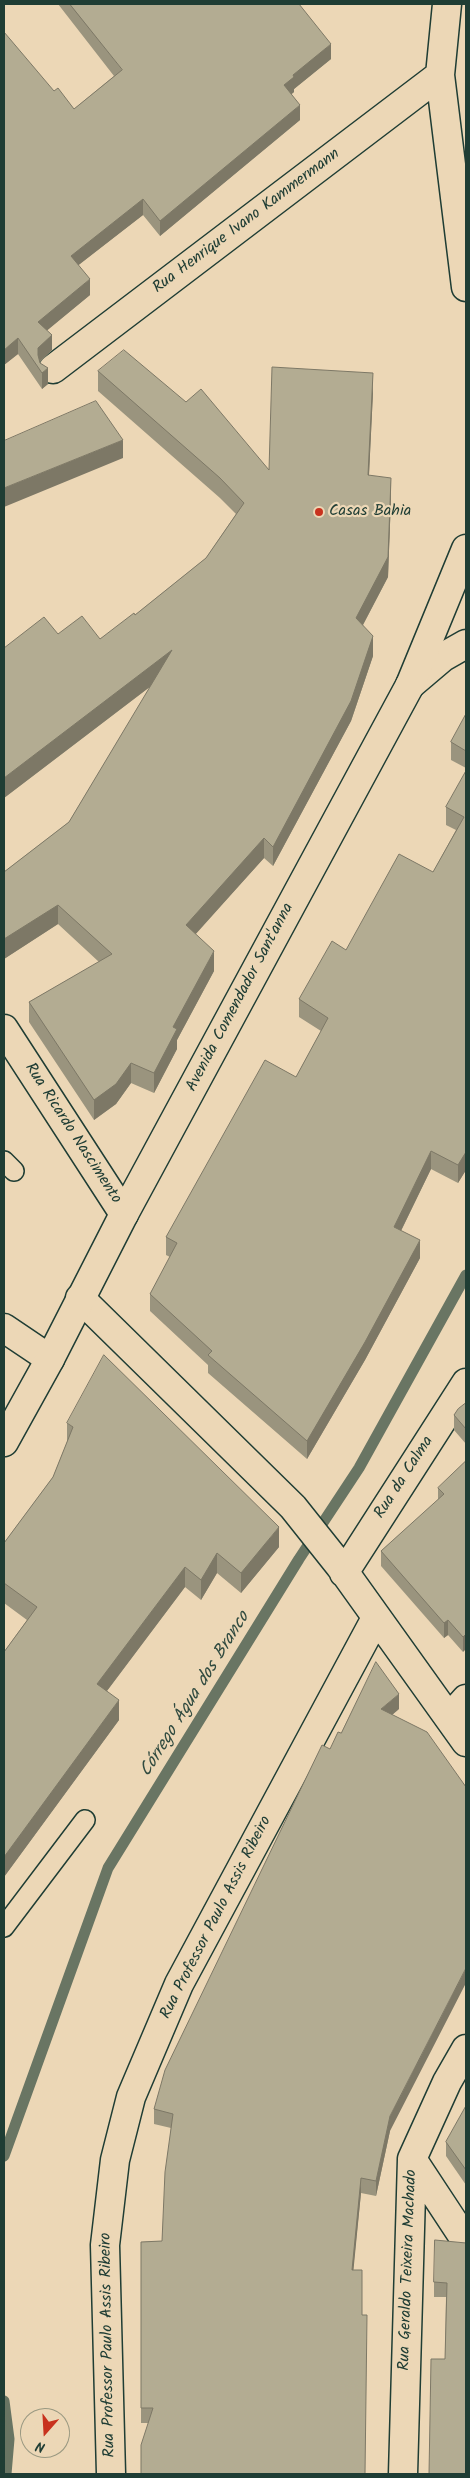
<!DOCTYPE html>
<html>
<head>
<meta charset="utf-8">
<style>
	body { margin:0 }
	#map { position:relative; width:470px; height:2478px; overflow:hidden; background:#ecd7b6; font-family:Kalam,sans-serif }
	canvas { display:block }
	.frame { position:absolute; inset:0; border:5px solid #1f3d34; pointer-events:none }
	.north { position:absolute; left:20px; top:2408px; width:50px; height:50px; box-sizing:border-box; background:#ecd7b6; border:1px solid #9a9982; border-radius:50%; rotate:199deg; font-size:14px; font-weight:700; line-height:20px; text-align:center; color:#1f3d34 }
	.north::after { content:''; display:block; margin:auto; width:18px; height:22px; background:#c8321e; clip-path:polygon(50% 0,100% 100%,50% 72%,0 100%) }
</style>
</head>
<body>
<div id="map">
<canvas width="470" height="2478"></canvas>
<div class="frame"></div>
<div class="north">N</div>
</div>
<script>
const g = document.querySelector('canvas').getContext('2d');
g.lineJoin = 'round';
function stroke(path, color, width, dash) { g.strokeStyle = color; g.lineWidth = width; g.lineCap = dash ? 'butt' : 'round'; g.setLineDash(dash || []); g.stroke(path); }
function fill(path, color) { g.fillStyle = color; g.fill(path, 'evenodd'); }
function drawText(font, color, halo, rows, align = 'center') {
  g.font = font + ' Kalam,sans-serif'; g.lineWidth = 4.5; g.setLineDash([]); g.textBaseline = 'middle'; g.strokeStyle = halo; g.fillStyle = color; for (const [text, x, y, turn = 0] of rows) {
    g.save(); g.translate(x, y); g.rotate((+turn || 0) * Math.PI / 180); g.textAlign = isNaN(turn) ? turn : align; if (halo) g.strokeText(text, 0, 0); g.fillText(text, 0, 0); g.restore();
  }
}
stroke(new Path2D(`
	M4,2156L108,1868L299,1559L359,1468L466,1275
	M4,2401L9,2439L6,2474`), '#697563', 11);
const lane = new Path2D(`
	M4,1161L14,1171
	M4,1927L85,1820`);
const street = new Path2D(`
	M447,4L440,75L466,287
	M53,369L440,75
	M4,1029L124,1214
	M80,1298L293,1507L340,1566L466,1742
	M4,1328L50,1359
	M344,1573L466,1383
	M449,1718L466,1699
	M412,2159L466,2241
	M111,2474L105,2245L115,2160L131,2097L179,1984L376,1618
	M403,2474L412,2159L447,2082L466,2049`);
const secondary = new Path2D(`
	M410,685L443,657L466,644`);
const primary = new Path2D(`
	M4,1442L50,1359L124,1214L410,685L466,549`);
stroke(lane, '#1f3d34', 22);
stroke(street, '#1f3d34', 31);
stroke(secondary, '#1f3d34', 31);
stroke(primary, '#1f3d34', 31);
stroke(lane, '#ecd7b6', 19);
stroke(street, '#ecd7b6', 28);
stroke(secondary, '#ecd7b6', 28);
stroke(primary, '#ecd7b6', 28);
fill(new Path2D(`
	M58,4H299L331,59L294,89V92L291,94L300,120L160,236L143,215L78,265L90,295L47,330L52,350L40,362L48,384L42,389L18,354L4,365L54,91L74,109L114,76Z
	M98,371L186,402L269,470L373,392L369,475L391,498L388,577L363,625L373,656L351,721L273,866L264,858L195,934L214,971L177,1040V1049L154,1093L131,1083L116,1104L94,1120L29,1022V1002L99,962L58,924L4,959V872L69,822L151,686L4,798V648L58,634L100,639L135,615L206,558L236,514L220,498L98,391Z
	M466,714V768L451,760V742Z
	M466,771V1170L458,1183L431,1169L401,1231L420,1258L365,1360L307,1459L208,1373V1365L150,1311V1294L170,1257L166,1255V1237L296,1077L321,1031L299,1017V999L346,950L433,872L456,830L446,825V807Z
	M466,1403V1444L454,1430V1415Z
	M67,1423L279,1547L241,1593L217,1573L201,1600L185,1587L107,1691L119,1720L4,1877V1652L27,1620L4,1603V1543L53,1477L67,1442Z
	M466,1461L463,1652L448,1635L444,1638L381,1566V1551L438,1500V1488Z
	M399,1709L392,1715L390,2131L376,2196L361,2193L353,2270L148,2423H141V2242L162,2241L171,2128L154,2124V2109L330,1749L341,1733Z
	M466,2106V2185L446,2156V2142Z
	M466,2243L445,2359L446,2297H434V2282Z`), '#9a947e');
fill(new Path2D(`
	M331,44V59L294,89V92L284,101V85L293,75Z
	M300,105V120L160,236V221Z
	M143,199V215L71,271V256Z
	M90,279V295L38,338V322Z
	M52,335V350L38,363V348Z
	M18,338V354L4,365V350Z
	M48,368V384L42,389V373Z
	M373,373V392L368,495V475Z
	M123,440V458L4,507V488Z
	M391,478V498L388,577L356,638V618Z
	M373,636V656L351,721L273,866V847Z
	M172,650V670L4,798V778Z
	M264,838V858L186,945V925Z
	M58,905V924L4,959V939Z
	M214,951V971L177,1040V1049L154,1093V1073L173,1027Z
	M131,1063V1083L116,1104L94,1120V1100Z
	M431,1151V1169L394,1245V1227Z
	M466,1152V1170L458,1183V1165Z
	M420,1240V1258L365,1360L307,1459V1441Z
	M279,1527V1547L241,1593V1573Z
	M217,1553V1573L201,1600V1580Z
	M185,1567V1587L97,1704V1684Z
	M448,1620V1635L444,1638V1623Z
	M466,1634V1649L463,1652V1637Z
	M399,1694V1709L381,1724V1709Z
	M119,1700V1720L4,1877V1857Z
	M466,1968V1983L390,2131L376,2196V2181L390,2116Z
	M361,2178V2193L352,2285V2270Z`), '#7d7866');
const building = new Path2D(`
	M70,4H299L331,44L293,75L294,77L284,85L300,105L160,221L143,199L71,256L90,279L38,322L52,335L38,348V355L40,363L48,368L42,373L18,338L4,350V32L54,91L58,88L74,109L122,70Z
	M124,350L186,402L201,389L269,470L272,367L373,373L368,475L391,478L388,557L356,618L373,636L351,701L273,847L264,838L186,925L214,951L173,1027L177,1029L154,1073L131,1063L116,1084L94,1100L29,1002L112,954L58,905L4,939V872L69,822L172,650L4,778V648L44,617L58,634L82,616L100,639L134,613L135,615L206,558L244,503L220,478L98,371Z
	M96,401L123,440L4,488V441Z
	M466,714V751L451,742Z
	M466,771V1152L458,1165L431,1151L394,1227L420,1240L365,1342L307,1441L208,1355L212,1351L150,1294L177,1243L166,1237L265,1060L296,1077L328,1018L299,999L332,941L346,950L399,854L433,872L464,817L446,807Z
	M104,1355L279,1527L241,1573L217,1553L201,1580L185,1567L97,1684L119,1700L4,1857V1652L37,1607L4,1583V1543L53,1477L73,1427L67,1423Z
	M466,1403V1429L454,1415L458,1409Z
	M466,1461V1634L463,1637L448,1620L444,1623L381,1551L444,1494L438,1488Z
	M376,1662L399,1694L381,1709L427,1732L466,1787V1968L390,2116L376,2181L361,2178L352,2270H362V2315H367L365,2474H141V2445L153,2408H141V2242L162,2241L165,2172L173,2114L154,2109L165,2070L322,1745L330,1749L338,1732L341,1733Z
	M466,2106V2170L446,2142Z
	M435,2240L466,2243V2474H429L431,2359H445L447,2283L434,2282Z`);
fill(building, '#b3ac92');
stroke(building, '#7d7866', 1);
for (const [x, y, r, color] of [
	[319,512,5,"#c8321e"]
]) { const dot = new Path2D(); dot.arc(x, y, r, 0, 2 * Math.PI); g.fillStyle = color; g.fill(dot); stroke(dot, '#ecd7b6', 2); }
drawText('16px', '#1f3d34', '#ecd7b6', [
	["Rua Henrique Ivano Kammermann",247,222,-37],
	["Avenida Comendador Sant'anna",241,998,-62],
	["Rua Ricardo Nascimento",72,1134,57],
	["Rua da Calma",405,1478,-57],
	["Rua Professor Paulo Assis Ribeiro",217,1918,-63],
	["Rua Geraldo Teixeira Machado",409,2270,-88],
	["Rua Professor Paulo Assis Ribeiro",109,2345,-91]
]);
drawText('16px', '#1f3d34', '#ecd7b6', [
	["Casas Bahia",329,512]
], 'left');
drawText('italic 18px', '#314b40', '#ecd7b6', [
	["Córrego Água dos Branco",196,1695,-58]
]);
</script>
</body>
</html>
